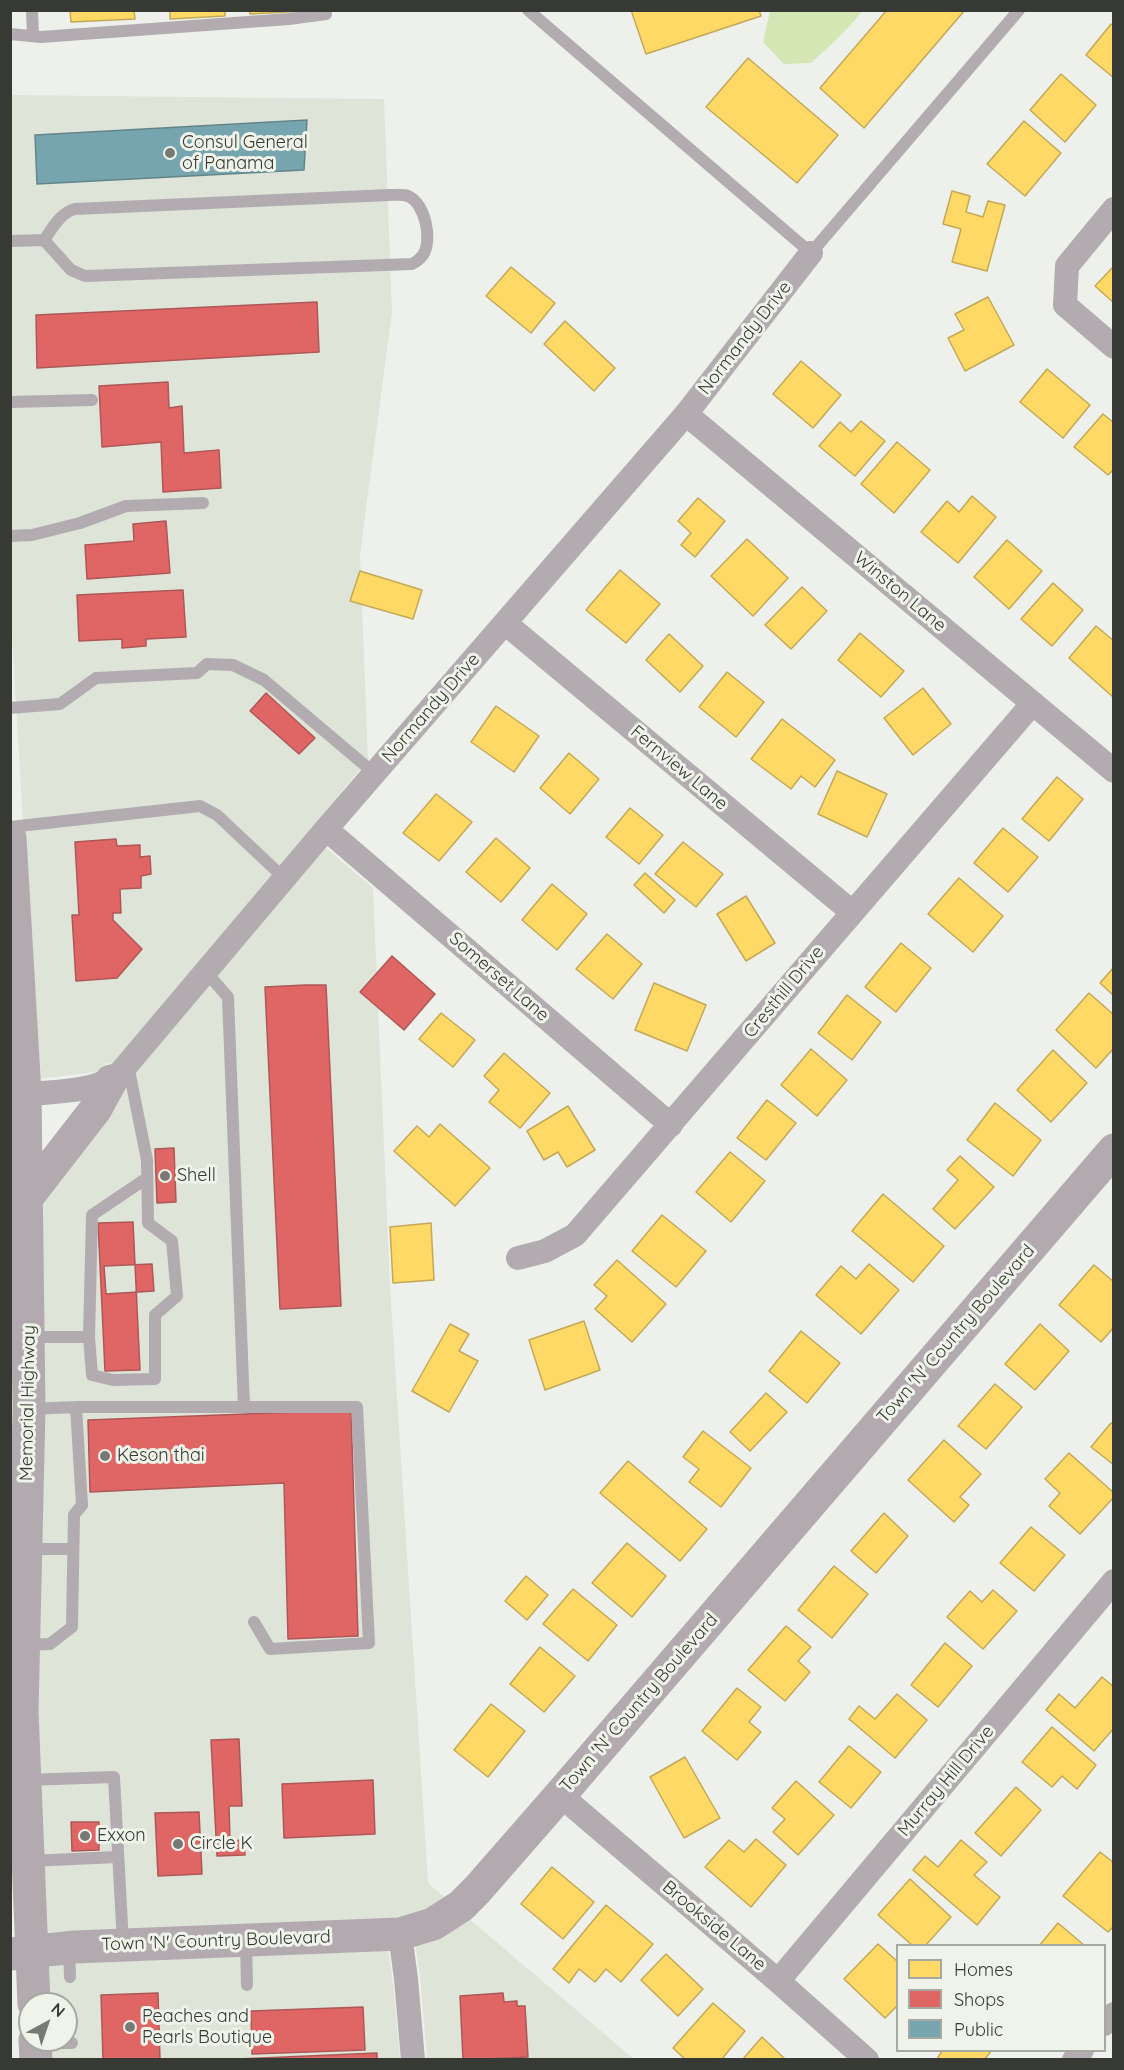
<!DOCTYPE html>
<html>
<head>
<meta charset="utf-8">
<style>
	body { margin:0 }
	#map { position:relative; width:1124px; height:2070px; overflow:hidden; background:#eef1eb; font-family:Quicksand,sans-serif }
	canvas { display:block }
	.frame { position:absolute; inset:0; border:12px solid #373935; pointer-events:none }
	.legend { position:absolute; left:896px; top:1944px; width:210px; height:108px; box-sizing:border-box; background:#eff3e9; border:2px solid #a5a9a1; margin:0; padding:8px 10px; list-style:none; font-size:18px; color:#373935 }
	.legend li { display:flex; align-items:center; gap:12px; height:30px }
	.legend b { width:30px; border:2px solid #a5a9a1 }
	.north { position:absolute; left:18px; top:1992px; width:60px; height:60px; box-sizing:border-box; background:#eff3e9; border:2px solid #a5a9a1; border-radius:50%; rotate:40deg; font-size:16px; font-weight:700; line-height:24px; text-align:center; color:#373935 }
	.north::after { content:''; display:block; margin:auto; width:21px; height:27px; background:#777975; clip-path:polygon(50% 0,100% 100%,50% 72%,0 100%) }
</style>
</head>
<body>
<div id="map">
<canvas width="1124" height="2070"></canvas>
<div class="frame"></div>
<ul class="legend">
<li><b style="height:16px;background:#ffd966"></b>Homes</li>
<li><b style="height:16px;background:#e06666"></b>Shops</li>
<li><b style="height:16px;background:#76a5af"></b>Public</li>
</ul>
<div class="north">N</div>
</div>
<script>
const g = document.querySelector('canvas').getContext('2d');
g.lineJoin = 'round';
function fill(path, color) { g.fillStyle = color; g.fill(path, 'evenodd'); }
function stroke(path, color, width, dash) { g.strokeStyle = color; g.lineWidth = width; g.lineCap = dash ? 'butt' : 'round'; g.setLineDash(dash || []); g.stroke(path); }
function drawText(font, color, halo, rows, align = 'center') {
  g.font = font + ' Quicksand,sans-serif'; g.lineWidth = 6; g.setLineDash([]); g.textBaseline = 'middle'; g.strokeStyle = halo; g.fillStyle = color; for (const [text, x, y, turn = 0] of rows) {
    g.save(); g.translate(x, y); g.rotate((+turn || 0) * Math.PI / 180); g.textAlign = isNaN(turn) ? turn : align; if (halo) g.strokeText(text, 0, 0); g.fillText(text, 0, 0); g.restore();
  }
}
fill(new Path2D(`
	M10,95L384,99L392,312L360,554L368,760L112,1064L106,1063L103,1070L95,1072L38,1079L10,601Z
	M326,848L373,888L390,1287L428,1883L448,1900L400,1921L44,1937L36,1709L39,1202L120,1092L126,1090L125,1085Z
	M467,1917L634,2059H427L420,1976L415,1944Z
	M388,1948L393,1982L400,2059H49L48,2040H66V2004H47L45,1963Z`), '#dfe4d9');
fill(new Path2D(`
	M770,11V10L862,11L856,19L838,38L811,63L784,64L763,42Z`), '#d3e6b4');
const homes = new Path2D(`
	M70,10H134L135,19L71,22Z
	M170,10H225V16L170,19Z
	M249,10H304V11L250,14Z
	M631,10H759L761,16L646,54Z
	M887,10H965L864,128L820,88Z
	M1111,24L1114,26V78L1086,55Z
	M748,58L838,135L797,183L706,107Z
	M1061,74L1096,105L1065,142L1030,110Z
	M1024,121L1061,153L1025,196L987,164Z
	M952,191L970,196L966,212L983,217L988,201L1005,205L987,271L952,262L961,229L943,224Z
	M1114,266V303L1095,286Z
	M511,267L555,303L531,333L486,296Z
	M988,297L1014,345L965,371L948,338L964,330L955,314Z
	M565,321L615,368L594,391L544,344Z
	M801,361L841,395L813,428L773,394Z
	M1047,369L1090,405L1063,438L1020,402Z
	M1103,414L1114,423V469L1108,475L1074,447Z
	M861,421L885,441L855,476L819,446L840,422L851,432Z
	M897,442L930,470L894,513L861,484Z
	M972,496L996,517L958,563L921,532L947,501L959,512Z
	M698,498L725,521L695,557L681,545L691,533L678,521Z
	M747,539L788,578L753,616L711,576Z
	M1007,540L1042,571L1009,609L974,577Z
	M620,570L660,604L626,643L586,610Z
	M360,571L422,590L413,619L350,601Z
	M1053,583L1083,610L1052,646L1021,619Z
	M802,587L827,611L791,649L765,625Z
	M1096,626L1114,641L1113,697L1069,658Z
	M860,633L904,671L881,697L838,660Z
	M669,634L703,666L680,692L646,660Z
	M727,672L764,702L736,737L699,707Z
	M923,688L951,724L913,755L884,718Z
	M496,706L539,736L514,772L471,742Z
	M782,719L835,760L815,787L801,776L791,789L751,759Z
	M569,753L599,779L570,814L540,788Z
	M837,771L887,794L867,837L818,814Z
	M1057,777L1083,799L1049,841L1022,819Z
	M436,794L472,822L439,861L403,833Z
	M630,808L663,835L639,864L606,837Z
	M1003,828L1038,857L1008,892L974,863Z
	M496,838L530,868L501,902L466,872Z
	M683,842L723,874L696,907L655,874Z
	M645,873L675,900L664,913L634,885Z
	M959,878L1003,916L973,952L928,914Z
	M552,884L587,914L557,950L522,920Z
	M746,896L775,943L746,961L717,914Z
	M607,934L642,964L613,999L576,969Z
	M901,943L931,968L896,1012L865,987Z
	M1114,967V996L1100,983Z
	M654,983L706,1005L687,1051L635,1030Z
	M1089,993L1114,1015V1048L1096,1068L1056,1030Z
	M847,995L881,1022L852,1060L818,1033Z
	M441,1013L475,1040L453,1067L419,1039Z
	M811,1049L847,1080L817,1116L781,1085Z
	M1053,1050L1087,1083L1051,1122L1017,1090Z
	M504,1053L550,1093L520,1128L489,1102L499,1090L484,1076Z
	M767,1100L796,1123L766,1160L737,1138Z
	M995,1103L1041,1140L1013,1176L967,1140Z
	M568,1106L595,1150L567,1167L558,1152L544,1160L527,1131Z
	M440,1124L490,1168L455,1206L394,1151L417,1126L429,1137Z
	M730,1152L765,1181L731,1222L696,1192Z
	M960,1156L994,1187L955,1229L933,1209L958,1180L947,1170Z
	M883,1194L944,1246L913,1282L852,1231Z
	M662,1215L706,1251L676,1287L632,1251Z
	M431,1223L434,1280L393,1283L390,1227Z
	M617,1260L666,1304L632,1342L595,1309L607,1296L594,1285Z
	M869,1264L899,1290L861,1334L816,1295L841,1266L856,1279Z
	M1094,1265L1114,1282V1327L1101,1342L1059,1305Z
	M584,1321L600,1370L545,1390L529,1340Z
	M450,1324L469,1334L459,1351L478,1361L449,1412L412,1391Z
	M1040,1324L1069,1351L1035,1390L1005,1364Z
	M801,1331L840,1363L807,1403L769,1371Z
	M995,1384L1022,1407L986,1449L958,1426Z
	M766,1393L787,1412L750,1451L730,1432Z
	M1111,1423L1114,1425V1465L1091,1447Z
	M703,1431L751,1468L721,1507L689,1482L699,1469L683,1457Z
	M944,1440L981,1474L960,1497L969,1505L954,1522L908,1480Z
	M1069,1453L1114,1493V1497L1080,1534L1049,1506L1060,1493L1045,1479Z
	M628,1461L707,1529L680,1561L600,1493Z
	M884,1513L908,1536L876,1573L851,1551Z
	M1031,1527L1065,1555L1034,1591L1000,1563Z
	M627,1543L666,1576L632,1617L592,1583Z
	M834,1566L868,1594L832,1638L798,1610Z
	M526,1576L548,1595L527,1620L505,1601Z
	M573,1589L617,1625L588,1661L543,1624Z
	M993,1590L1017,1611L983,1649L947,1617L970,1591L982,1602Z
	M786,1626L811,1647L798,1661L810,1672L785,1701L748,1670Z
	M945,1643L972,1666L938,1707L911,1685Z
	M540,1647L575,1676L544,1712L510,1684Z
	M1102,1677L1114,1687V1728L1094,1751L1046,1710L1059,1694L1075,1708Z
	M737,1688L761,1707L749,1722L761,1732L737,1760L702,1731Z
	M897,1694L927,1720L895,1758L849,1719L859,1706L875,1719Z
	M491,1704L525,1731L488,1777L454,1750Z
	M1052,1727L1096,1765L1077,1789L1062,1776L1052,1787L1022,1762Z
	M849,1746L881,1772L851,1808L819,1782Z
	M685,1757L720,1818L684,1838L650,1777Z
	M796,1781L834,1815L798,1855L773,1832L785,1819L772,1808Z
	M1016,1787L1041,1810L1001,1856L975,1833Z
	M756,1839L786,1865L751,1907L705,1867L729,1840L744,1852Z
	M961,1840L987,1862L974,1875L1000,1897L977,1925L913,1870L925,1856L938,1867Z
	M1100,1852L1114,1863V1926L1108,1932L1063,1896Z
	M552,1867L594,1902L563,1939L521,1904Z
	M910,1879L951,1917L925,1946H913L878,1915Z
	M606,1905L653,1944L621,1982L606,1969L595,1982L579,1969L569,1983L553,1969Z
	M1058,1923L1085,1946H1039Z
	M878,1944L898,1962V2005L885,2018L844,1979Z
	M666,1954L703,1989L678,2016L641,1980Z
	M713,2003L745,2031L721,2060H686L673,2048Z
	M762,2037L786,2060H742Z
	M943,2050H992L984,2060H940L938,2057Z`);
fill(homes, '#ffd966');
stroke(homes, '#c3a957', 1.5);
const shops = new Path2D(`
	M317,302L319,352L37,368L36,315Z
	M168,382L169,408L182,406L184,453L219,450L221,488L163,492L161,442L102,447L99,386Z
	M166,521L170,573L87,579L85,545L134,541L133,524Z
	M183,590L186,637L146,639V646L122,648V639L79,641L77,595Z
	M266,693L315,738L299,754L250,711Z
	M116,839L117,846L140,845V857L150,856L151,874L141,876V888L120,889L121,913H113V920L142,949L117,978L76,981L72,915H79L75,842Z
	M392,956L435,994L404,1030L360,992Z
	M305,985H326L341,1306L280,1309L265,987Z
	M174,1148L176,1202L157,1203L155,1149Z
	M133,1222L140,1370L105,1371L98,1223Z
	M152,1264L154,1291L106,1294L104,1266Z
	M351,1410L358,1636L288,1639L284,1483L90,1492L88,1420Z
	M239,1739L242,1806H229L230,1841L244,1840L245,1855L217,1856L211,1740Z
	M373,1780L375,1834L284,1838L282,1784Z
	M199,1812L202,1874L158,1876L155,1813Z
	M71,1822H99V1850L72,1851Z
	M158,1993L160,2060H103L101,1995Z
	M503,1993L504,2002L517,2001V2006H525L528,2057L463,2060L460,1996Z
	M363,2007L365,2050L252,2054L251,2011Z
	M377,2053V2060H215Z`);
fill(shops, '#e06666');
stroke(shops, '#ad5857', 1.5);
const public = new Path2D(`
	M307,120L304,170L37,184L35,135Z`);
fill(public, '#76a5af');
stroke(public, '#63858a', 1.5);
stroke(new Path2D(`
	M32,10L33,36
	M528,10L811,253L1019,10
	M10,34L41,37L289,19L326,14
	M389,195C395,195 402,194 408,196C425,203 433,240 423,255C420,259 416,262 412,264L85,276L71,270L44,240C52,229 61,212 75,209Z
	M10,241L44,240
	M10,402L92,400
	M10,536L32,535L80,523L126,506L203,503
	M10,708L60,704L96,678L197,673L207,664L233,665L264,680L374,773
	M10,827L200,806L217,815L284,878
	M206,972L228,997L244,1407
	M31,1337H89L92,1375L113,1380L155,1379V1315L177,1296L172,1241L148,1223L147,1160L128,1065
	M89,1337L92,1215L147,1178
	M30,1409L76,1407
	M27,1549H73
	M26,1645L50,1644L72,1627L74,1515L82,1505L76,1407H357L369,1643L270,1649L254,1622
	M25,1780L114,1777L123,1944
	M29,1861L117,1857
	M246,1941L247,1985
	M69,1948L70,1977
	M37,2043H72`), '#b2abb0', 12);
stroke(new Path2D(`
	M1114,209L1067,266L1065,305L1114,347
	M686,414L1114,771
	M505,623L852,912
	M326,829L671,1125
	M10,1097C44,1090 94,1095 120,1073L326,829L686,414L811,253
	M518,1258L545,1251L575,1235L1033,703
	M560,1795L778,1981L867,2060
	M400,1934L406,1979L413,2060
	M778,1981L1114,1581
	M1104,2024L1114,2014
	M1074,2060L1082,2050`), '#b2abb0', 24);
stroke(new Path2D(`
	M10,838L25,1094L29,1409L22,1711L34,2004
	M26,1199L95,1110L111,1081
	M10,1954L75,1947L400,1934L433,1924L461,1906L477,1890L560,1795L1114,1150
	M35,2040L36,2060`), '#b2aaaf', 33);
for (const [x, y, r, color] of [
	[170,153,6,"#777975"],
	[165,1176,6,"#777975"],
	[105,1456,6,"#777975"],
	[85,1836,6,"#777975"],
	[178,1844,6,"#777975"],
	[130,2027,6,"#777975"]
]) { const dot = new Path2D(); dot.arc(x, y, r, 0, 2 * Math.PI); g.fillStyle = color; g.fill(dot); stroke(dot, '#eff3e9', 2); }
drawText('18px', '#373935', '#eff3e9', [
	["Consul General",182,143],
	["of Panama",182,164],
	["Shell",177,1176],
	["Keson thai",117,1456],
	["Exxon",97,1836],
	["Circle K",190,1844],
	["Peaches and",142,2017],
	["Pearls Boutique",142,2038]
], 'left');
drawText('18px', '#373935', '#eff3e9', [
	["Normandy Drive",745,338,-52],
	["Winston Lane",900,592,40],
	["Normandy Drive",431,708,-49],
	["Fernview Lane",679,768,40],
	["Somerset Lane",499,977,41],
	["Cresthill Drive",784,992,-50],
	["Town 'N' Country Boulevard",956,1334,-49],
	["Memorial Highway",28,1403,-89],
	["Town 'N' Country Boulevard",639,1703,-49],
	["Murray Hill Drive",946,1781,-50],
	["Brookside Lane",714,1926,40],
	["Town 'N' Country Boulevard",216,1941,-2]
]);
</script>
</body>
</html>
